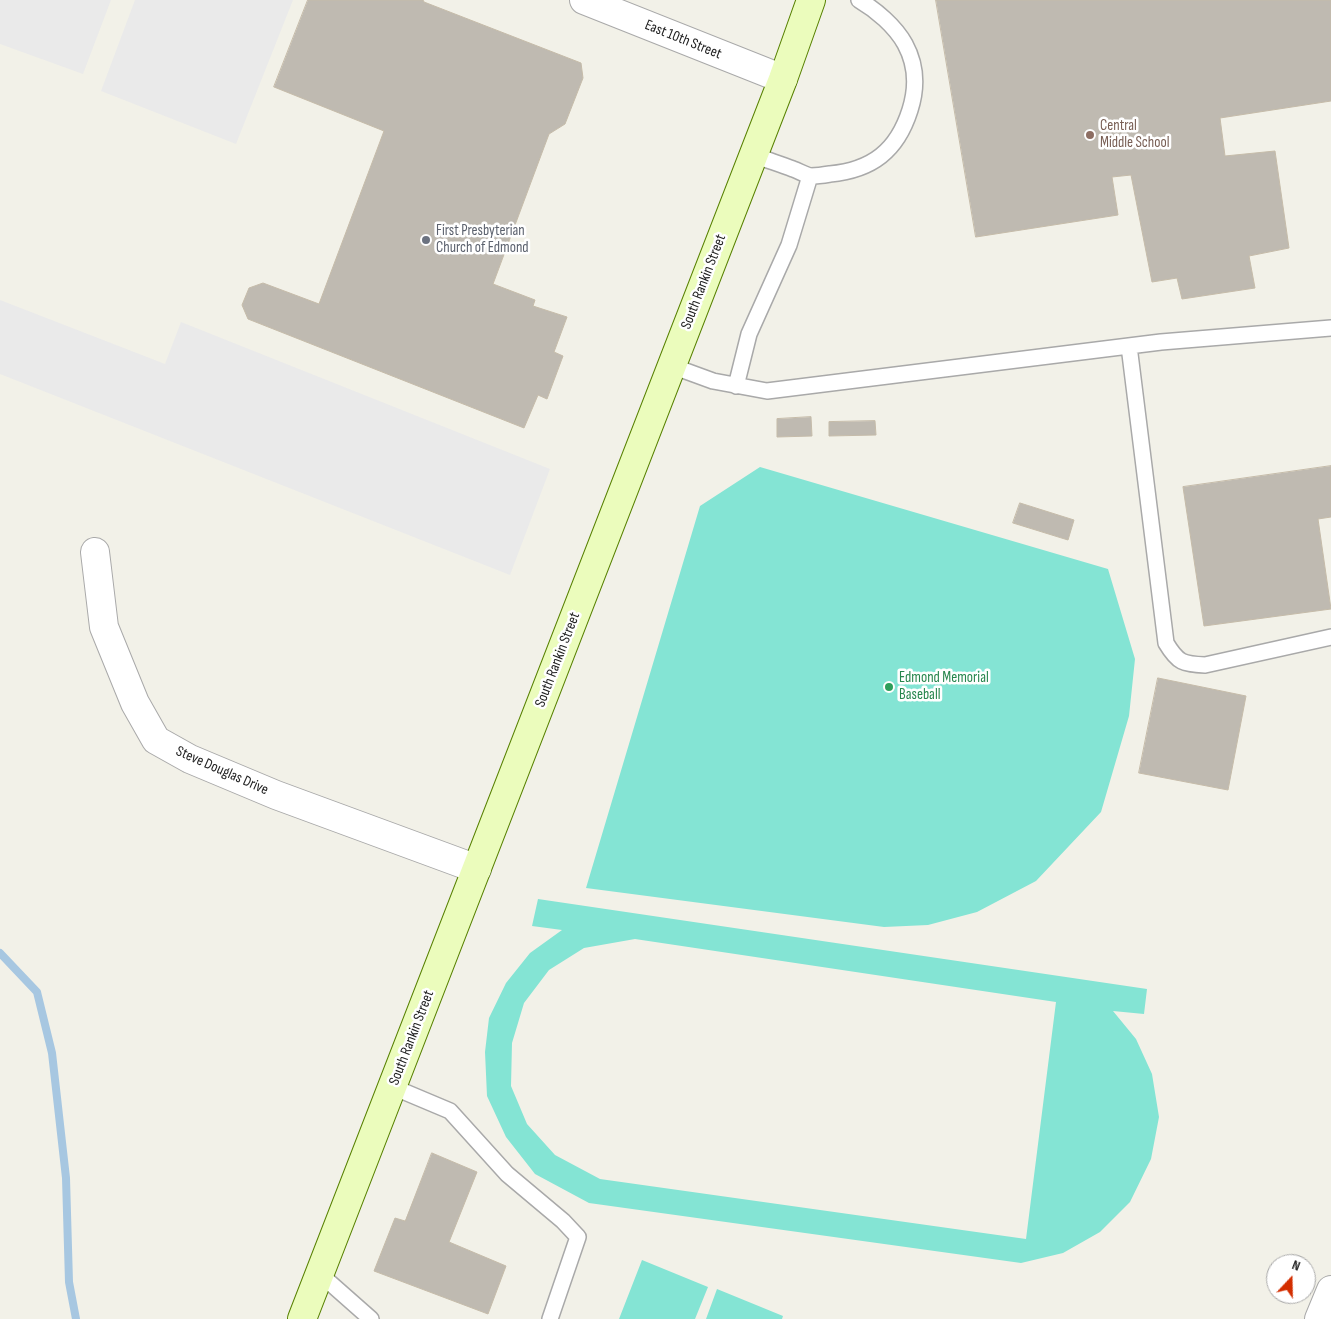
<!DOCTYPE html>
<html>
<head>
<meta charset="utf-8">
<style>
	body { margin:0 }
	#map { position:relative; width:1331px; height:1319px; overflow:hidden; background:#f2f1e8; font-family:"Sofia Sans Condensed",sans-serif }
	canvas { display:block }
	.north { position:absolute; left:1266px; top:1254px; width:50px; height:50px; box-sizing:border-box; background:#fff; border:1px solid #a7a7a7; border-radius:50%; rotate:21deg; font-size:14px; font-weight:700; line-height:20px; text-align:center; color:#222 }
	.north::after { content:''; display:block; margin:auto; width:18px; height:22px; background:#d32e00; clip-path:polygon(50% 0,100% 100%,50% 72%,0 100%) }
</style>
</head>
<body>
<div id="map">
<canvas width="1331" height="1319"></canvas>
<div class="north">N</div>
</div>
<script>
const g = document.querySelector('canvas').getContext('2d');
g.lineJoin = 'round';
function fill(path, color) { g.fillStyle = color; g.fill(path, 'evenodd'); }
function stroke(path, color, width, dash) { g.strokeStyle = color; g.lineWidth = width; g.lineCap = dash ? 'butt' : 'round'; g.setLineDash(dash || []); g.stroke(path); }
function drawText(font, color, halo, rows, align = 'center') {
  g.font = font + ' "Sofia Sans Condensed",sans-serif'; g.lineWidth = 5; g.setLineDash([]); g.textBaseline = 'middle'; g.strokeStyle = halo; g.fillStyle = color; for (const [text, x, y, turn = 0] of rows) {
    g.save(); g.translate(x, y); g.rotate((+turn || 0) * Math.PI / 180); g.textAlign = isNaN(turn) ? turn : align; if (halo) g.strokeText(text, 0, 0); g.fillText(text, 0, 0); g.restore();
  }
}
fill(new Path2D(`
	M760,467L1108,569L1135,659L1129,716L1101,812L1036,881L977,912L928,925L884,927L586,888L700,506Z
	M538,899L1147,989L1144,1014L1113,1011L1136,1039L1152,1074L1159,1117L1151,1159L1130,1202L1100,1232L1063,1253L1021,1263L589,1203L535,1174L506,1137L487,1096L485,1052L489,1018L506,983L530,953L562,930L532,926ZM635,939L1056,1002L1026,1239L600,1179L555,1155L527,1124L511,1086L512,1043L524,1003L549,970L584,948Z
	M642,1260L708,1287L695,1319H619Z
	M717,1289L783,1316L782,1319H706Z`), '#84e4d4');
fill(new Path2D(`
	M0,0H111L83,74L0,44Z
	M135,0H293L236,144L101,91Z
	M0,300L165,364L181,322L550,469L510,575L0,374Z`), '#eaeaea');
stroke(new Path2D(`
	M0,953L37,992L52,1053L66,1178L69,1282L76,1319`), '#a7c7e1', 8);
const building = new Path2D(`
	M308,0H423L424,2L581,63L583,78L565,124L549,134L493,284L535,300L533,306L567,317L554,352L563,356L547,399L538,395L524,428L248,319L242,305L249,288L263,283L319,304L384,131L274,87Z
	M936,0H1331V101L1220,118L1225,156L1275,151L1289,248L1249,256L1255,288L1182,299L1177,278L1152,282L1131,175L1112,177L1118,215L976,237Z
	M811,417L812,436L777,437V419Z
	M875,421L876,435L829,436V422Z
	M1331,466V517L1318,519L1331,609L1204,626L1183,487Z
	M1020,503L1074,520L1068,540L1013,523Z
	M1158,678L1246,696L1228,790L1139,773Z
	M432,1153L477,1172L449,1242L506,1266L488,1314L374,1271L395,1218L405,1221Z`);
fill(building, '#bfbab1');
stroke(building, '#c5bba9', 1);
const lane = new Path2D(`
	M754,155C767,160 780,164 793,169C799,171 805,175 811,176C817,176 824,175 830,174C872,170 897,151 910,110C917,88 917,66 905,44C895,26 876,10 859,0
	M1129,346L1166,643C1178,663 1183,664 1205,665L1331,637
	M672,366L713,381L767,391L1161,342L1331,328
	M736,386L749,334L789,245L810,176
	M393,1087L450,1111L507,1174L563,1221L578,1237L550,1319
	M320,1274L371,1319`);
const street = new Path2D(`
	M584,0L783,79
	M95,552L104,627L135,703L156,740L190,759L276,795L477,869
	M1319,1319L1331,1290`);
const secondary = new Path2D(`
	M302,1319L783,79L811,0`);
stroke(lane, '#a9a9a9', 18);
stroke(street, '#a9a9a9', 30);
stroke(secondary, '#578100', 30);
stroke(lane, '#fff', 15);
stroke(street, '#fff', 28);
stroke(secondary, '#ebfcbc', 28);
for (const [x, y, r, color] of [
	[1090,135,5,"#8d6e63"],
	[426,240,5,"#6b7280"],
	[889,687,5,"#2e9e5b"]
]) { const dot = new Path2D(); dot.arc(x, y, r, 0, 2 * Math.PI); g.fillStyle = color; g.fill(dot); stroke(dot, '#fff', 2); }
drawText('15px', '#222', '#fff', [
	["East 10th Street",683,40,22],
	["South Rankin Street",704,282,-69],
	["South Rankin Street",558,660,-69],
	["Steve Douglas Drive",222,771,24],
	["South Rankin Street",412,1038,-69]
]);
drawText('15px', '#785e54', '#fff', [
	["Central",1100,126],
	["Middle School",1100,143]
], 'left');
drawText('15px', '#5b616d', '#fff', [
	["First Presbyterian",436,231],
	["Church of Edmond",436,248]
], 'left');
drawText('15px', '#27864d', '#fff', [
	["Edmond Memorial",899,678],
	["Baseball",899,695]
], 'left');
</script>
</body>
</html>
